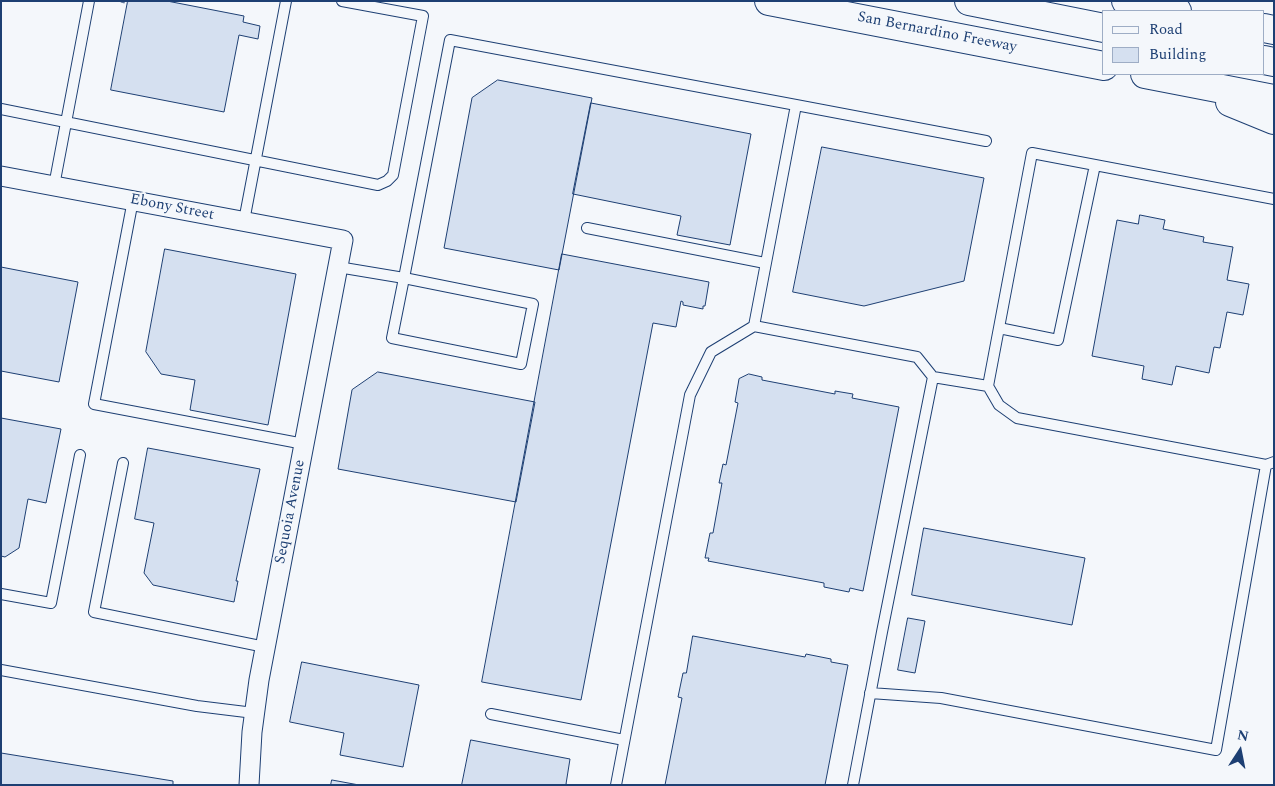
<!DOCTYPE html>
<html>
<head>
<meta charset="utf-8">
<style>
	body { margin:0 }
	#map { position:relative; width:1275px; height:786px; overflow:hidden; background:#f4f7fb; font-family:Spectral,serif }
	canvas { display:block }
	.frame { position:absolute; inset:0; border:2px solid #1d3f73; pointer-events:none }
	.legend { position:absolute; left:1102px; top:10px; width:162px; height:65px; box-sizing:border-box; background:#f4f7fb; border:1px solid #9eadc5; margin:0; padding:6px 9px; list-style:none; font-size:15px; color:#1d3f73 }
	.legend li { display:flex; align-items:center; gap:10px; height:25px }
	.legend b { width:25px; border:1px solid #9eadc5 }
	.north { position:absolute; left:1215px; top:726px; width:50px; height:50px; -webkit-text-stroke:4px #f4f7fb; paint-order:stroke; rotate:11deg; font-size:14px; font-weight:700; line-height:20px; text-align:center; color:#1d3f73 }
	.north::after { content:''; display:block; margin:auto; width:18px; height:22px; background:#1d3f73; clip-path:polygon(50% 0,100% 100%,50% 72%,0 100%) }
</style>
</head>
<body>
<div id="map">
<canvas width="1275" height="786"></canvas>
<div class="frame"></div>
<ul class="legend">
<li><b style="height:6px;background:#f4f7fb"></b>Road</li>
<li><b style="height:14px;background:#d5e0f0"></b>Building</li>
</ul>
<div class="north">N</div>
</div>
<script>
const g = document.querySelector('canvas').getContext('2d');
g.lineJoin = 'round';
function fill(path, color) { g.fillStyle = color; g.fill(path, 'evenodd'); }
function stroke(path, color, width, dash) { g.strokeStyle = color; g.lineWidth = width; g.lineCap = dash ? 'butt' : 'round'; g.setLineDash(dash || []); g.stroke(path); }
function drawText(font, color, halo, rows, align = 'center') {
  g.font = font + ' Spectral,serif'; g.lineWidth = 4; g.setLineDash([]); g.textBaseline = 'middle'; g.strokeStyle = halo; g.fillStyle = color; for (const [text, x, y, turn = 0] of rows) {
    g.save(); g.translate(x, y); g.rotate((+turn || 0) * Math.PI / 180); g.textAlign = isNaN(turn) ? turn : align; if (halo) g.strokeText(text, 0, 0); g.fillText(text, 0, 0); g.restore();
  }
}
const building = new Path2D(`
	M128,1H167L244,16L243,22L260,26L258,39L239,35L224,112L111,90Z
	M498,80L592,98L559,270L444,248L472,98Z
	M591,103L751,134L730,245L677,235L681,216L573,194Z
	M822,147L984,178L964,281L864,306L793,292Z
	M1140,215L1165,220L1163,229L1204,237L1203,242L1233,247L1227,280L1249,284L1243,315L1227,312L1220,348L1214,347L1209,373L1176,366L1172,385L1142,379L1144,366L1092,356L1117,220L1138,224Z
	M165,249L296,274L268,425L190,410L195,380L161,374L146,352Z
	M562,254L709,282L705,306H703V309L683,305V302L681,301L676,327L653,323L581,700L482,682Z
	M1,267L78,282L59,382L1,371Z
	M378,372L535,402L516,502L338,469L352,390Z
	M749,374L762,377V380L835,394V391L853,394L852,398L899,407L863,591L850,588L849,592L824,587V583L708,561L709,558H705L710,533H713L722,483H719L723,464L726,465L738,403L735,402L739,379Z
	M1,418L61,429L46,503L28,499L19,548L5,557L1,556Z
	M148,448L260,469L236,581H238L234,602L153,585L144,573L154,523L135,519Z
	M924,528L1085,558L1072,625L912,595Z
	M908,618L925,621L915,673L898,670Z
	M693,636L805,657L806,654L831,659V662L848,665L825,785H665L682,698L678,697L683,673H686Z
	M302,662L419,685L403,767L340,755L344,733L290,722Z
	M471,740L570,759L566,784L568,785H462Z
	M1,753L173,781V785H1Z
	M332,780L359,785H331Z`);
fill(building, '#d5e0f0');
stroke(building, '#1d3f73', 1);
const lane = new Path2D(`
	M796,105L986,141
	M1,109L378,185L387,181L393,175L423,16L342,1
	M54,186L89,1
	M133,200L94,404L304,444
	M244,221L286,1
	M587,228L765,263
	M338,267L404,278L450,40L796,105L754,326L711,352L690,395L616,785
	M404,278L533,304L521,364L392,338Z
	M754,326L917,357L933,377L882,632L853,785
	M999,328L1058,340L1095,165
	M933,377L988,386L1032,153L1274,199
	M988,386L999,405L1017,418L1266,465
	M123,463L94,612L265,647
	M1,594L51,603L80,455
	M1,670L197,706L254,713
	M870,693L941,698L1216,750L1266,465L1274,462
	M491,714L624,740`);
const street = new Path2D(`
	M1,176L343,240L259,680L252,732L249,785`);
const highway = new Path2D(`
	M769,1L1104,66
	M969,1L1104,28
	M1126,1L1177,11
	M1264,28L1274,30
	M1264,60L1274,62
	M1145,74L1274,99
	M1230,102L1274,120`);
stroke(lane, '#1d3f73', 12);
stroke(street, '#1d3f73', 21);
stroke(highway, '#1d3f73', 30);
stroke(new Path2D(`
	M121,1L128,3`), '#5e769c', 3, [4, 2.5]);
stroke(lane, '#f4f7fb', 10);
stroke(street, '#f4f7fb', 19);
stroke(highway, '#f4f7fb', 28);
drawText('15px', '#1d3f73', '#f4f7fb', [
	["San Bernardino Freeway",937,33,11],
	["Ebony Street",172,208,11],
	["Sequoia Avenue",291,512,-79]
]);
</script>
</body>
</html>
